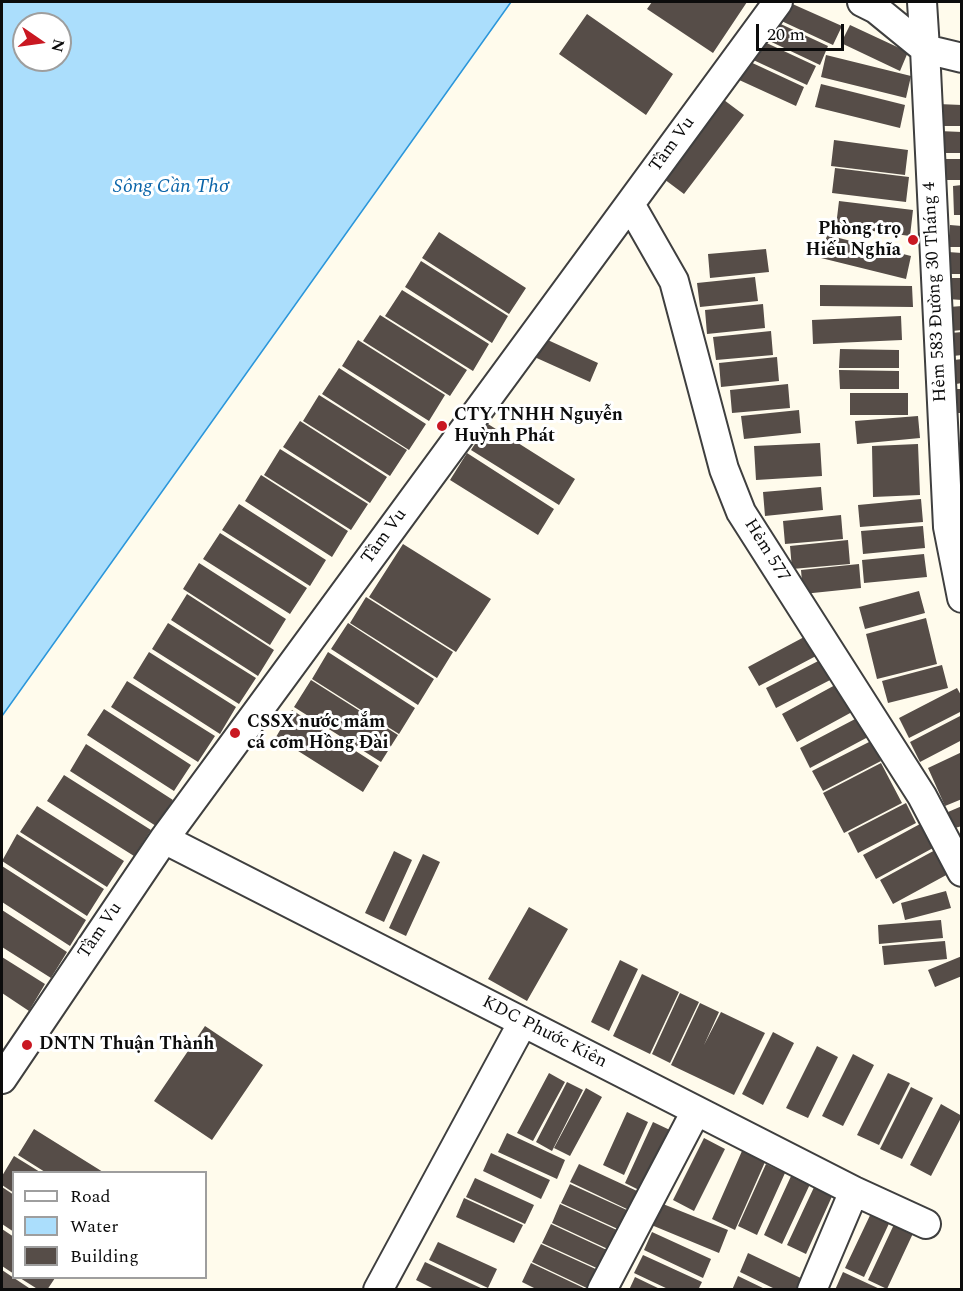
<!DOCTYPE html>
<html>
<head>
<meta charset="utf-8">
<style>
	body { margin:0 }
	#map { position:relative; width:963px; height:1291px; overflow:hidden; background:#fffbec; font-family:Spectral,serif }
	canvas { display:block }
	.frame { position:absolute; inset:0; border:3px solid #0c0c0c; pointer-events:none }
	.legend { position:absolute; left:12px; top:1171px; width:195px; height:108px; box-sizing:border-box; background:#fff; border:2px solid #9e9e9e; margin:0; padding:8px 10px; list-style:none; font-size:18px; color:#0c0c0c }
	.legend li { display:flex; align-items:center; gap:12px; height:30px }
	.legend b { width:30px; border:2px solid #9e9e9e }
	.north { position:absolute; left:12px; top:12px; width:60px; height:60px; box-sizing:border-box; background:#fff; border:2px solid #9e9e9e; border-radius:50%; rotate:103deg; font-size:16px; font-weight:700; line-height:24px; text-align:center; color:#0c0c0c }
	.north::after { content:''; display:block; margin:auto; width:21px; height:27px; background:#c91822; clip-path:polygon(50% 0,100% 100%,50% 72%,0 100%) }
	.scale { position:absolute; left:756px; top:24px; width:88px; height:27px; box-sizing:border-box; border:3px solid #0c0c0c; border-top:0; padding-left:8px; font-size:18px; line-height:21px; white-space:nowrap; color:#0c0c0c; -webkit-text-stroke:4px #fff; paint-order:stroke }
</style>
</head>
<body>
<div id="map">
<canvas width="963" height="1291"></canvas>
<div class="frame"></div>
<ul class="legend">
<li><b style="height:8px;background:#fff"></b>Road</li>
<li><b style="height:16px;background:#abdefc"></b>Water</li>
<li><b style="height:16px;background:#564d48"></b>Building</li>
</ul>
<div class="north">N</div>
<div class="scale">20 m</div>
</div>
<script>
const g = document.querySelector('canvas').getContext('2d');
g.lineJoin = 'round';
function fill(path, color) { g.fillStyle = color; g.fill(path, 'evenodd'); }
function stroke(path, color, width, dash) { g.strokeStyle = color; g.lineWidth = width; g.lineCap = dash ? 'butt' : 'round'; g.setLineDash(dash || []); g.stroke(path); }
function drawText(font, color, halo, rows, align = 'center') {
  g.font = font + ' Spectral,serif'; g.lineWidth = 6; g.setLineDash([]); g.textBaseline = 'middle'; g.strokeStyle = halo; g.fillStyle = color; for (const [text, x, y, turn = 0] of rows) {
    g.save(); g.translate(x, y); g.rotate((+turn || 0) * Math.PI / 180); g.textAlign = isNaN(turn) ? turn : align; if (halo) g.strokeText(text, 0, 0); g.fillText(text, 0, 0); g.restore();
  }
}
const water = new Path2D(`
	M2,2H511L2,716ZM24,24H60V60H24Z`);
fill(water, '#abdefc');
stroke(water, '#2b96da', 1.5);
fill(new Path2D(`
	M652,2H747L713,53L647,9Z
	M788,2L842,26L833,45L775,18Z
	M587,14L673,74L646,115L559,54Z
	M770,19L828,46L820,65L761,37Z
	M850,25L908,52L900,71L841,43Z
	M758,39L816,66L807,85L749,58Z
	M826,55L911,76L906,98L821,77Z
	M746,60L804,87L796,106L737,79Z
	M821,84L905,105L900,128L815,107Z
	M724,100L744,115L684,194L664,179Z
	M938,104L962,105V126H938Z
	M939,131L962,132V153H939Z
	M834,140L908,150L905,175L831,166Z
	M940,159H962V180H940Z
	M835,168L909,177L906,202L832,193Z
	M962,185V215H954L953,186Z
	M839,201L913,210L910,236L836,226Z
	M950,225L962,226V247H950Z
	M439,232L526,288L509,314L422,258Z
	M827,235L911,256L906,279L821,258Z
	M766,249L769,272L710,278L708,254Z
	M948,252L962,253V274H948Z
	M421,261L508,316L492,343L405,287Z
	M755,277L758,301L700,307L697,283Z
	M948,278H962V300L947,299Z
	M820,285L912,286L913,307L820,306Z
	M402,290L489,344L473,371L385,316Z
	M763,304L765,328L707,334L705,310Z
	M962,306V330L952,331L949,307Z
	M380,315L467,370L450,396L363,341Z
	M901,316L902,340L813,344L812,320Z
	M771,331L773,355L716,360L713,337Z
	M962,332V355L953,356L951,333Z
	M539,336L598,363L590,382L530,355Z
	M358,340L445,395L429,421L342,366Z
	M840,349L899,350V368H839Z
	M777,357L779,381L721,387L719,363Z
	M962,359V383L956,384L954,360Z
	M339,368L426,424L409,450L322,394Z
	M839,370L899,371V389H840Z
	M788,384L790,408L732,413L730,390Z
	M955,389H962V413H957Z
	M850,393H908V415H850Z
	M319,395L407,450L390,476L303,421Z
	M799,410L801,433L744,439L741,416Z
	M918,416L920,438L857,444L855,421Z
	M300,421L387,477L370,503L283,447Z
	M488,424L575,479L559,505L471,450Z
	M820,443L822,476L756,480L754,446Z
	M918,444L920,495L873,497L872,446Z
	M280,449L368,504L351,530L264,475Z
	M467,453L554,509L538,535L450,480Z
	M261,475L348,531L332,557L245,501Z
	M821,487L823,510L765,516L763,492Z
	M921,499L923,522L860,527L858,505Z
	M239,504L326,560L310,586L222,530Z
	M841,515L843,539L785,544L783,521Z
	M923,526L925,548L863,554L861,531Z
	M220,533L307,588L290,614L203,559Z
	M848,540L850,564L792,569L790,546Z
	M403,544L491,599L456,652L369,597Z
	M924,554L927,577L864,583L862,560Z
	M199,563L286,619L270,645L183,589Z
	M859,564L861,588L803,594L801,570Z
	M919,591L925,613L865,629L859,607Z
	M187,594L274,650L258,676L171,620Z
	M366,597L453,652L437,678L350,623Z
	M926,618L937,664L877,679L866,634Z
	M168,623L256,678L239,704L152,649Z
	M348,623L434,679L418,705L331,649Z
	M806,636L816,656L759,686L748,667Z
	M149,652L236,707L220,734L133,678Z
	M328,652L415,708L399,734L312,679Z
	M824,658L834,678L776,708L766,688Z
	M942,665L948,688L888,703L882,681Z
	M311,680L398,735L381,762L294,707Z
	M127,681L215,736L198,762L111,707Z
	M837,684L852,712L797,742L782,714Z
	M957,688L962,697V711L909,738L899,718Z
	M104,709L191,765L174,791L87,735Z
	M292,710L379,766L363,792L276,737Z
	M962,715V740L920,762L910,742Z
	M857,718L868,737L810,768L800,748Z
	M871,741L881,761L823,791L812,771Z
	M86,744L173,800L156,826L70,771Z
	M962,752V799L945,806L928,768Z
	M881,763L902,803L844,833L823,793Z
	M64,775L151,830L134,856L47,801Z
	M906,803L916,823L858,853L848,833Z
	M37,806L124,861L107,887L20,832Z
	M962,806V826L955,828L948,812Z
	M920,824L933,848L876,879L863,855Z
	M17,834L104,889L87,916L2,861Z
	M937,849L950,873L893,904L880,880Z
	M394,851L412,860L384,922L365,913Z
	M423,854L440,862L406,936L389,928Z
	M2,866L86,920L70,946L2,902Z
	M946,891L951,908L905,920L901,903Z
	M529,907L568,929L527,1001L488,979Z
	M2,910L67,952L51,978L2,947Z
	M941,920L943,938L879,944L878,925Z
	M945,941L947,959L884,965L882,946Z
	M962,956V976L935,987L928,970Z
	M2,957L45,984L29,1011L2,993Z
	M620,960L638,969L609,1031L591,1022Z
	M642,974L679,992L650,1054L613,1036Z
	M680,993L699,1002L670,1063L652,1054Z
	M700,1003L719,1012L704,1045L721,1012L765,1033L734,1095L671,1065Z
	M205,1026L263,1065L212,1140L154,1101Z
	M773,1032L794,1043L763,1105L742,1094Z
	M817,1046L838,1057L808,1118L786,1108Z
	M853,1054L874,1065L843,1126L822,1116Z
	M549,1073L565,1082L533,1141L517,1133Z
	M888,1073L910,1083L879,1145L857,1135Z
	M567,1082L583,1090L552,1151L536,1142Z
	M911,1087L933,1098L902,1159L880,1149Z
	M586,1088L602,1097L570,1156L554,1148Z
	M941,1104L962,1116L931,1176L910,1165Z
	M627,1112L648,1122L624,1175L603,1165Z
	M653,1122L672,1131L643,1192L625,1183Z
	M34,1129L103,1172H45L18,1155Z
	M507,1133L565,1160L557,1179L498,1152Z
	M704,1138L725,1149L694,1211L673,1200Z
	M742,1151L765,1162L735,1230L712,1219Z
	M491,1153L550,1180L541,1199L483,1171Z
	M14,1156L40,1172H14V1193L2,1185V1176Z
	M579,1164L637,1191L629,1210L570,1182Z
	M766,1164L785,1173L757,1235L738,1226Z
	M792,1174L811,1182L782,1244L764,1235Z
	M475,1178L534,1205L525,1224L466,1197Z
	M816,1183L834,1192L806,1254L787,1245Z
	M570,1184L629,1211L620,1230L561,1203Z
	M2,1187L14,1195V1232L2,1224Z
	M464,1198L523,1225L514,1243L456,1217Z
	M658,1202L728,1230L719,1253L649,1224Z
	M560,1204L619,1231L610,1250L552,1223Z
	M874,1207L893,1215L864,1277L845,1268Z
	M897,1218L916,1227L887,1289L868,1280Z
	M551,1224L609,1251L601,1270L542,1243Z
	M2,1229L14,1237V1274L2,1266Z
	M652,1232L711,1259L703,1278L644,1250Z
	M438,1242L497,1269L488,1288L429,1260Z
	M541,1244L600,1271L591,1290L532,1262Z
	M748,1253L807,1281L803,1290H777L740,1272Z
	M643,1255L702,1282L698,1290H670L634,1273Z
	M425,1262L485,1290H436L416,1280Z
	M531,1263L588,1290H538L522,1282Z
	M2,1270L32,1290H2Z
	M843,1272L882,1290H835Z
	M738,1276L767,1290H732Z
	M635,1277L662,1290H629Z
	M20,1278H55L47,1290H39Z`), '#564d48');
const minor = new Path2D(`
	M862,2L876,9L925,49L948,527L962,598
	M922,2L925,49L962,58
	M630,204L674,281L724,469L741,512L922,796L962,872
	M164,839L854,1191L926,1224
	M2,1079L164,839L778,2
	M378,1290L523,1022
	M602,1290L696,1111
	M812,1290L854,1191`);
stroke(minor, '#3f3f3f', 32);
stroke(minor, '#fff', 28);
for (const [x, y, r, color] of [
	[913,240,6,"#c91822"],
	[442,426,6,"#c91822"],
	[235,733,6,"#c91822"],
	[27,1045,6,"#c91822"]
]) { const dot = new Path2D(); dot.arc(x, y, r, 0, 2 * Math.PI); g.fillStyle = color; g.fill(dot); stroke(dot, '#fff', 2); }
drawText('18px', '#0c0c0c', '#fff', [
	["Tầm Vu",673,145,-54],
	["Hẻm 583 Đường 30 Tháng 4",936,292,-93],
	["Tầm Vu",385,537,-54],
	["Hẻm 577",766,551,58],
	["Tầm Vu",101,931,-56],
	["KDC Phước Kiên",544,1033,27]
]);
drawText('bold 18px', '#0c0c0c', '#fff', [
	["Phòng trọ",901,230,"right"],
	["Hiếu Nghĩa",901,251,"right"],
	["CTY TNHH Nguyễn",454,416],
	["Huỳnh Phát",454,437],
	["CSSX nước mắm",247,723],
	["cá cơm Hồng Đài",247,744],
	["DNTN Thuận Thành",39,1045]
], 'left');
drawText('italic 20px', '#0b65a9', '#fff', [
	["Sông Cần Thơ",171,188]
]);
</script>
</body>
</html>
